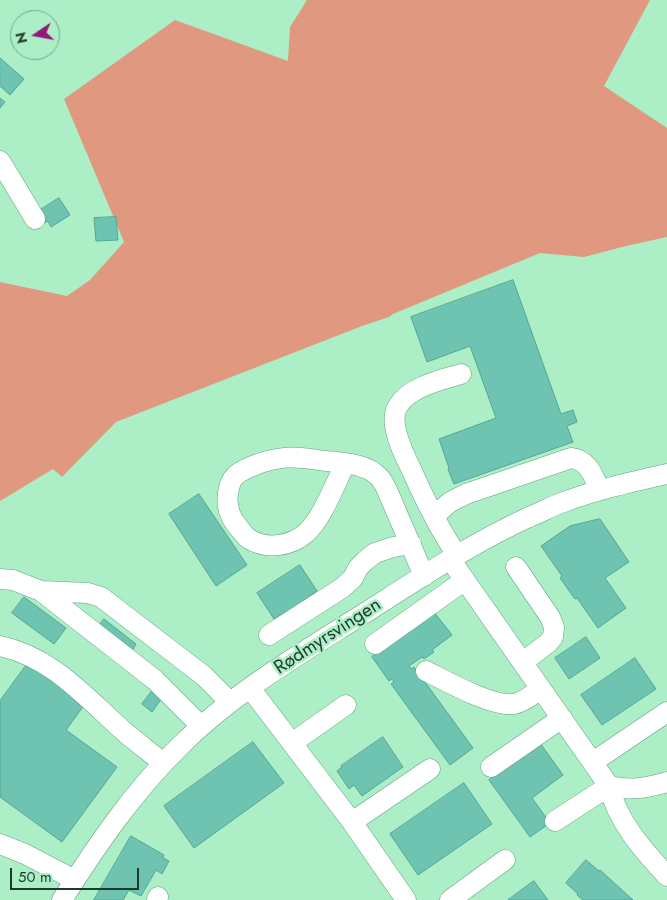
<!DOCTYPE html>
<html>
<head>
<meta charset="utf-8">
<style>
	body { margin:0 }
	#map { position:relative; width:667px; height:900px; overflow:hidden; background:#acefc7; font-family:Jost,sans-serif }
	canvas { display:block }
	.north { position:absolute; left:10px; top:10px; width:50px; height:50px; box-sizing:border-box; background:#acefc7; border:1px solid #73a788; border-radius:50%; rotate:258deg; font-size:14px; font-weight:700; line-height:20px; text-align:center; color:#1e3a2a }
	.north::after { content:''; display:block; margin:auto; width:18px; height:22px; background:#911b7a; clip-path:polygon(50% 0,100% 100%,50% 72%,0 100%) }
	.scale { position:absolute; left:10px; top:868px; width:129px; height:22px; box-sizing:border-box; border:2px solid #1e3a2a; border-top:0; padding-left:6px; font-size:15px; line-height:18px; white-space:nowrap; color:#1e3a2a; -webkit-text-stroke:4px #acefc7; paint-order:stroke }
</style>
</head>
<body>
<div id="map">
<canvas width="667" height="900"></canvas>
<div class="north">N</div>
<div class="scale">50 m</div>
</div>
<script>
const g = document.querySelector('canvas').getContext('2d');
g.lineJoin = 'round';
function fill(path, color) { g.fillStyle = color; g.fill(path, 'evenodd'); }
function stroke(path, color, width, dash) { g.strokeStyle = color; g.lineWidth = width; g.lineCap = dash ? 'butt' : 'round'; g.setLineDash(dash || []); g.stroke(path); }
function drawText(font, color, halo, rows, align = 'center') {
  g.font = font + ' Jost,sans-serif'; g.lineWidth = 5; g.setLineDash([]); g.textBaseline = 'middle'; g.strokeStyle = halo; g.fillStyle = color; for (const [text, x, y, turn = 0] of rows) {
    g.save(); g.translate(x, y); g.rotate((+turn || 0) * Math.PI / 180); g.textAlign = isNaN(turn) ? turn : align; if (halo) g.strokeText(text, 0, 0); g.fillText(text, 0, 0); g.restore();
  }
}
fill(new Path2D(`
	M307,0H650L604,86L667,128V237L626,246L584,257L540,253L393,314L389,317L362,326L116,422L62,477L53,469L0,501V282L67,296L90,280L124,242L64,99L175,20L288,61L290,27Z`), '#e09881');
const building = new Path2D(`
	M0,58L24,79L10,95L0,86Z
	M0,98L5,102L0,108Z
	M59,198L70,215L51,227L48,221L44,223L37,212Z
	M116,217L118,240L96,241L94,218Z
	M513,280L561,414L573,410L577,422L567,426L573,442L454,484L448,469L449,468L439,439L496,418L470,346L427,362L411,317Z
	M199,494L247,565L216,586L169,514Z
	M600,519L629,562L605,578L626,608L598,628L577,598L575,599L560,578L562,576L541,546L570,526Z
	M300,565L317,591L300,603L302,606L289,615L287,611L274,619L257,593Z
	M24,597L66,628L54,644L12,613Z
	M434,612L452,635L432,650L434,652L424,659L422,657L409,666L411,669L414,667L473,748L450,765L391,684L394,682L392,679L389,681L372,657Z
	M104,619L136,644L132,651L99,626Z
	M586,637L600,658L569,679L555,658Z
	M635,658L656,689L602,725L581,695Z
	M28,663L85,704L66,730L117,767L62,842L0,797V701Z
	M152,691L162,698L152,712L142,704Z
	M383,737L403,767L362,796L354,785L349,789L337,771L342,767L341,766Z
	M253,742L284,783L194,848L164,806Z
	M540,743L563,775L532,798L550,823L530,837L489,780Z
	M464,783L492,824L418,875L390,834Z
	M131,836L164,855L163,858L169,861L162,874L156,870L141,896L129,890L123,900H94Z
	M586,860L599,871L600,870L633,900H583L577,895L578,894L566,883Z
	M534,881L548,900H508Z`);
fill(building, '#6fc3b1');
stroke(building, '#52a695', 1);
const minor = new Path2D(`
	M0,161L35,219
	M345,464C335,484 322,519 306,533C291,546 267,550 249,539C245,536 242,532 239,528C230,518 226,506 228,493C229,487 230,481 235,476C240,471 248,468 255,465C279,456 294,456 318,460C338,463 365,462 379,477C383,481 385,486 387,490L424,576
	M434,516L450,502L466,494L571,458C589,460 593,476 600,490
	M457,555C439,529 425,500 412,471C405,456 397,441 395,425C394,418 394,412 398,406C409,387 441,380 461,374
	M450,559L609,786C630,791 646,788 667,782
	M516,567L550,617L554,627L553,637L548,643L523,662
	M0,579L13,580L41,591L88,593L101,597L204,676L230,702
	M41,591L155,680L201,726
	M269,635L342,588L353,578L358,568L366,560L375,553L393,547L411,544
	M375,644L465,580
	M0,646C53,657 88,700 127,734C139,744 151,753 163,763
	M426,671C446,681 492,707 514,704C524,702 533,694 541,689
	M250,688L352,822L406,900
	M292,743L346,705
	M593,762L667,712
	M491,767L562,718
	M555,821L609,786C617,821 643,850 667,876
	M352,822L430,769
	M0,844L25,854L75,880
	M62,900C97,845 133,792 180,746C229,697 290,660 349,623C408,586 466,546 529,517C540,513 550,507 561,503C595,490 631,482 667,474
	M157,900L158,897
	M450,900L505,860`);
stroke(minor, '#60a17c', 21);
stroke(minor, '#fff', 20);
drawText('19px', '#1e3a2a', '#acefc7', [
	["Rødmyrsvingen",328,637,-33]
]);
</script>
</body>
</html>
